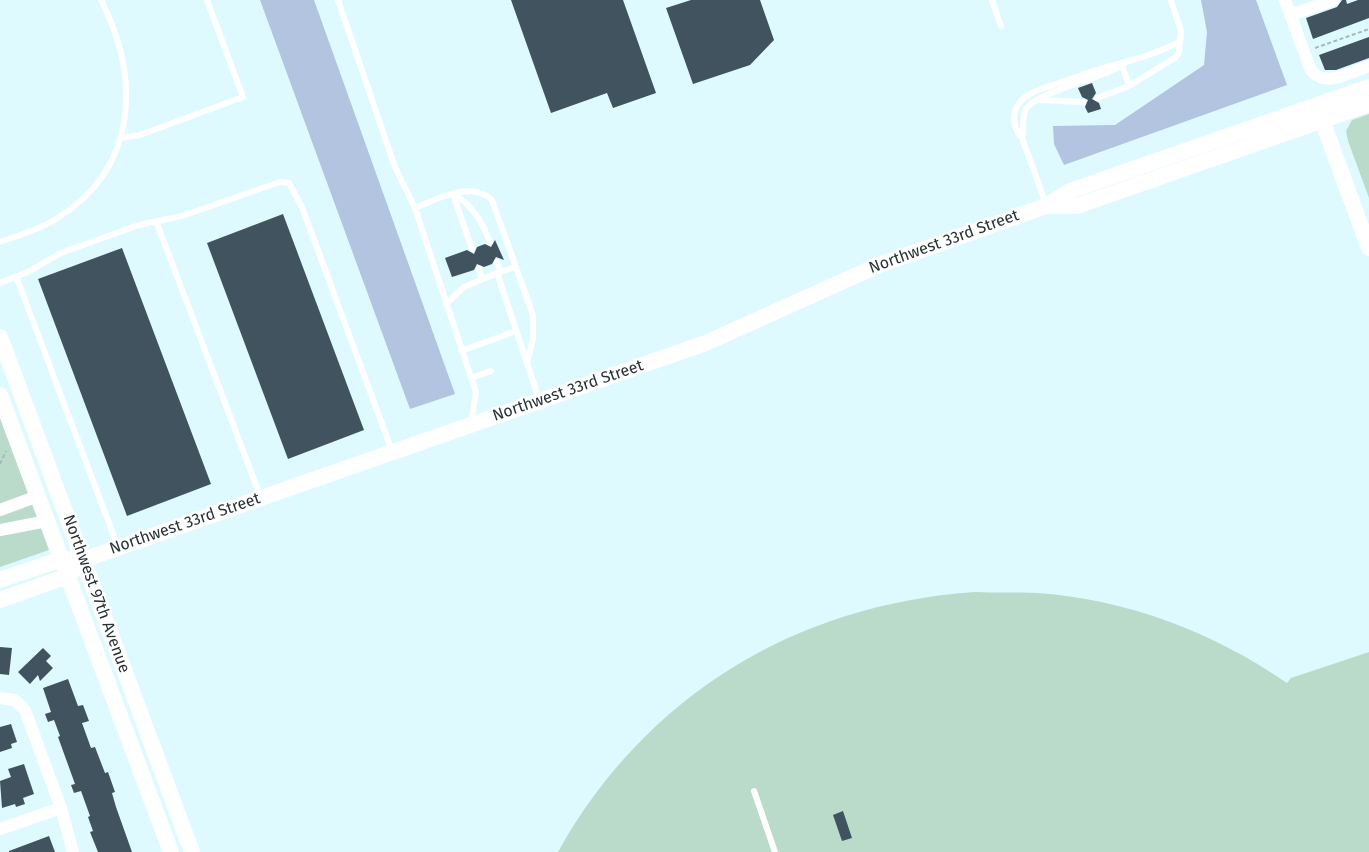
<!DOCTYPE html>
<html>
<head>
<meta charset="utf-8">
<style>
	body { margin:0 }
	canvas { display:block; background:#defaff }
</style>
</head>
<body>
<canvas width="1369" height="852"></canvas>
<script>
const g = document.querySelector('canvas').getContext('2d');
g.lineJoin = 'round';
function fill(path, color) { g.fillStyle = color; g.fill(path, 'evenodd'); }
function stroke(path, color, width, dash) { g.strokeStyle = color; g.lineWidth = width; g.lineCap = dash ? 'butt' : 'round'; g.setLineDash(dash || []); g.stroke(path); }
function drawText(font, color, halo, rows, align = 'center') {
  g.font = font + ' "Fira Sans",sans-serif'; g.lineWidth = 5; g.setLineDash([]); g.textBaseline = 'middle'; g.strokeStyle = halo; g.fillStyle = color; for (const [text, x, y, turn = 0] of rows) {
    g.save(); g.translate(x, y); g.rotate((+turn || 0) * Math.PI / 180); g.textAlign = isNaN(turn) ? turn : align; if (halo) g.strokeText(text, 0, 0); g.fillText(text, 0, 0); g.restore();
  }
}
fill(new Path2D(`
	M1369,114V198L1348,141L1346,131L1352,120Z
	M0,418L49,550L0,567Z
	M974,592C995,593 1017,592 1038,593C1129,600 1213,632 1287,683L1291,678L1369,652V852H558C646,695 795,605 974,592Z`), '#bbdbca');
fill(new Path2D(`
	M260,0H314L455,394L410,409Z
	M1201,0H1256L1287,85L1064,165L1054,144L1053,126L1115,125L1204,65L1207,32Z`), '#b2c4e0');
fill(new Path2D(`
	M511,0H623L656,93L613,108L607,93L551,113Z
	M691,0H760L774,40L750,65L693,84L666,8Z
	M1342,0H1346L1347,4L1358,0H1369V18L1313,39L1306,18L1337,7Z
	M1369,37V58L1336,70H1325L1319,55Z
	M1092,83L1096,93L1092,99L1099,103L1101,109L1088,113L1085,107L1088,100L1082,97L1078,88Z
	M283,214L364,430L288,459L207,243Z
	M495,240L504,260L496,257L492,264L484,267L477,264L474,270L452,277L445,258L467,250L474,254L477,247L485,244L491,247Z
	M122,248L211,484L127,516L38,279Z
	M0,647L12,648L9,675L0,674Z
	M43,648L51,656L46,661L53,668L40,681L38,675L30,684L18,672Z
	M68,679L78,706L83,705L89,721L82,723L91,748L95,747L105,773L108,772L115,792L112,793L116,807L132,852H98L90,832L93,831L88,817L90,816L81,791L74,793L71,785L75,784L58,737L60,736L54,720L48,722L45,714L51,712L43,688Z
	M11,724L17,742L11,744L12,748L0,752V727Z
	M24,764L34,794L23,798L25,804L16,807L15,804L2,808L0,781L11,777L8,769Z
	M843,811L852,838L842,841L833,815Z
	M49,836L55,852H9V851Z`), '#40535e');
stroke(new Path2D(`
	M1315,48L1369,29
	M0,464L6,451`), '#a3b9bd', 2, [4, 2.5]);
stroke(new Path2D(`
	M338,0L395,167L415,208L476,392L471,424
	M992,0L1001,26
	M1122,65L1129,86
	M1097,98L1129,86L1176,57L1179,53L1181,31L1171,0
	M1041,100L1083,102
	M121,138L140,135L243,97L207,0
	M1022,138C1024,129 1022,119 1025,111C1035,91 1098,80 1119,67
	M453,194C473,205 482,222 490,242
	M453,194L472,249
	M1046,204L1022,138C1011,126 1011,109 1024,98C1033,90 1048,87 1059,83C1075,78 1091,71 1107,67C1132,61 1156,54 1179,42
	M415,208C438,199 471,180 492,200L533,315V339L527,363
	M156,221L261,498
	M0,242C19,235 39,230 56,219C138,169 141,79 101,0
	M497,262L501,272
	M479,269L482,279
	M497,273L516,267
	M16,276L118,547
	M0,283L28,272L61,253L139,225L182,216L280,182L289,183L302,207L392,451
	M446,304L464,287L497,273L539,399
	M461,351L516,331
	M471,378L491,371
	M754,791L775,852`), '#fff', 6);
stroke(new Path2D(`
	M1285,0L1310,68C1322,90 1351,72 1369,66
	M1290,15L1334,0
	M0,510L38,496
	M0,530L47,521
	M0,698L15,700L25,710L61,808L73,852
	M0,829L61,808`), '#fff', 12);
stroke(new Path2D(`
	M1319,112L1369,248
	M1046,206H1077L1369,104
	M0,337L192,852
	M0,395L171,852
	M0,580L62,559L83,560L706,343L879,265L1046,206L1070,191L1369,87
	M0,600L68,576L75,569`), '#fff', 16);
drawText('16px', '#273234', '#fff', [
	["Northwest 33rd Street",944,242,-20],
	["Northwest 33rd Street",568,391,-19],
	["Northwest 33rd Street",185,524,-19],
	["Northwest 97th Avenue",96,594,70]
]);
</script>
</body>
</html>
